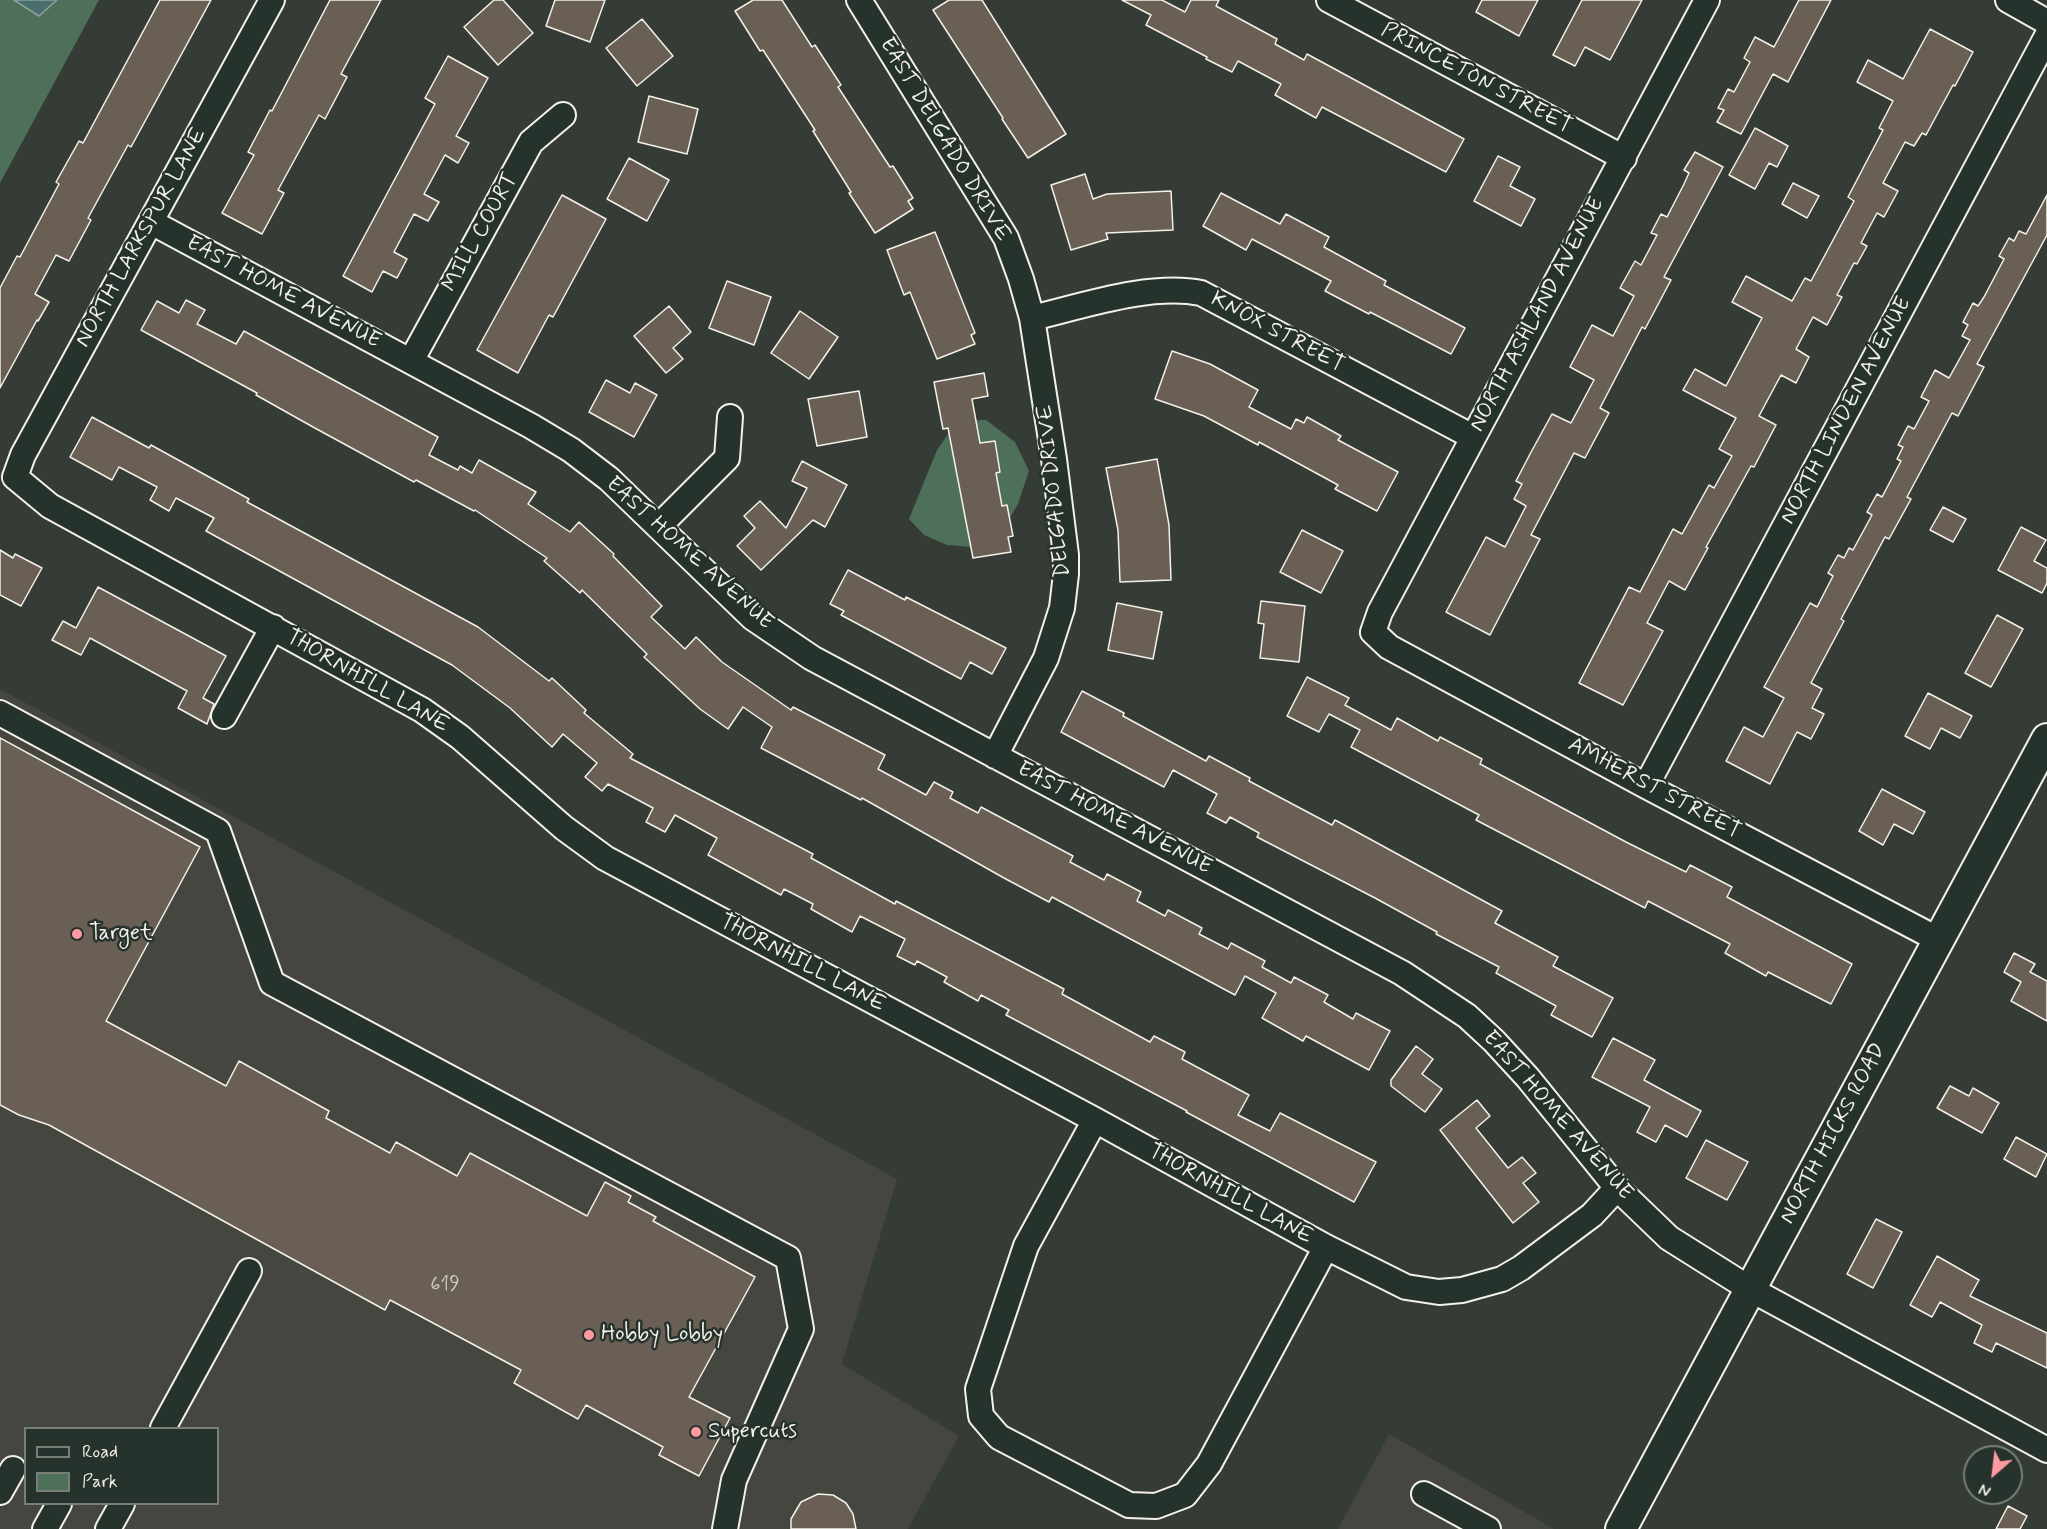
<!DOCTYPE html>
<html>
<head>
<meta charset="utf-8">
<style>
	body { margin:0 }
	#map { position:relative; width:2047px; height:1529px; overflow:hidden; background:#343c35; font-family:Mynerve,sans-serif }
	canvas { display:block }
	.legend { position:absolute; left:24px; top:1427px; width:195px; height:78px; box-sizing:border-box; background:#26332d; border:2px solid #787f78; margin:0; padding:8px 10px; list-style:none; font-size:18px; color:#f4f1e8 }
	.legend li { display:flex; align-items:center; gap:12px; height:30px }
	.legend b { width:30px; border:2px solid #787f78 }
	.north { position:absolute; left:1963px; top:1445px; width:60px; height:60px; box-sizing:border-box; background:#26332d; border:2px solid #787f78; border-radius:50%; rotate:208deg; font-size:16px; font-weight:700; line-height:24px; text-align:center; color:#f4f1e8 }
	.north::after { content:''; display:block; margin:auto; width:21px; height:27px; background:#ff9aa2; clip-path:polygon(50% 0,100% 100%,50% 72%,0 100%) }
</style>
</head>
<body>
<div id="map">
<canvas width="2047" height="1529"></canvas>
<ul class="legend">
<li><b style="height:8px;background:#26332d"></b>Road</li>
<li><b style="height:16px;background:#4e6f59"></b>Park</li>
</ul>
<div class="north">N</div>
</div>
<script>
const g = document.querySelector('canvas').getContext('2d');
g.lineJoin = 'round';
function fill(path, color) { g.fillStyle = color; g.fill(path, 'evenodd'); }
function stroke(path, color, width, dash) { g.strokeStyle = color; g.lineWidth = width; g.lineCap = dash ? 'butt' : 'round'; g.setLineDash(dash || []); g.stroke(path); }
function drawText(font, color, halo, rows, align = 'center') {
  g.font = font + ' Mynerve,sans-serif'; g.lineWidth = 5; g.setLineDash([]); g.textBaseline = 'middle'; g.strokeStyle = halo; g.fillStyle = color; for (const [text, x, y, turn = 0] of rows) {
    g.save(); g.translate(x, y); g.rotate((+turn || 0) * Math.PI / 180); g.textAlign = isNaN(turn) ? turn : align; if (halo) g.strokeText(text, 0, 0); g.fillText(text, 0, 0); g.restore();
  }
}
fill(new Path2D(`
	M0,689L897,1179L842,1364L959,1436L908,1529H0ZM26,1428H218V1504H26Z
	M1389,1434L1554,1529H1338Z`), '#44463f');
fill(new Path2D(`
	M0,0H99L0,183Z
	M986,420L1015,442L1029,471L1018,504L999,536L971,547L947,545L924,535L909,519L937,450L957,421Z`), '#4e6f59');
const water = new Path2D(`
	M14,0H57L39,16Z`);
fill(water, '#496e6c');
stroke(water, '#8da29e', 1.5);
const building = new Path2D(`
	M160,0H211L131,147L128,145L88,218L91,220L69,261L56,255L35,294L49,302L38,321L37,320L0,388V288L17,256L20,257L59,184L56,182L79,141L83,143Z
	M330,0H381L341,74L347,77L325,119L319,115L278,190L284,193L262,234L222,213L254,155L248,152L270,110L272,111Z
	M494,0H503L533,33L498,65L464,27Z
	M555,0H605L590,42L546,26Z
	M753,0H782L812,47L815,45L841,85L838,87L890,167L893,166L913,198L908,201L913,209L875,233L849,193L851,192L813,131L815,130L763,50L760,51L735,11Z
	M949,0H982L1066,134L1028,158L1002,119L1003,118L933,10Z
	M1122,0H1162L1185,12L1191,0H1219L1216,6L1277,39L1275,44L1304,60L1307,54L1464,139L1446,172L1322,107L1316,118L1275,95L1281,84L1238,61L1232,72L1206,59L1207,57L1146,25L1151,15Z
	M1482,0H1538L1519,36L1476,12Z
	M1582,0H1642L1610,60L1585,47L1575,66L1553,55Z
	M1799,0H1831L1788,82L1773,74L1741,134L1717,122L1724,110L1718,108L1728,89L1734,92L1750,62L1744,58L1755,37L1774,47Z
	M642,19L673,56L637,86L606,48Z
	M1930,29L1973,52L1955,86L1953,85L1926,135L1922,133L1914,146L1905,142L1883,183L1898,191L1884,217L1877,213L1861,243L1867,246L1857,264L1854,263L1837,295L1842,297L1827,325L1813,317L1796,349L1809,357L1796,383L1781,375L1759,416L1776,425L1754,467L1751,466L1706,547L1708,548L1685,590L1669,581L1647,623L1663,631L1623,705L1579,683L1629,587L1640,592L1673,529L1682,534L1709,485L1714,488L1732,456L1719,449L1736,418L1683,390L1695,369L1726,386L1762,318L1732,302L1746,276L1792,301L1805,278L1811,281L1854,201L1848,197L1883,130L1879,128L1893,101L1857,82L1868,60L1903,79Z
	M448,56L488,78L456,136L469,143L458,163L445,155L424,194L439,202L428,221L414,214L394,252L407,259L397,278L383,271L372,292L343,276L435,104L425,98Z
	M649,96L698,109L687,154L638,142Z
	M1755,128L1788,146L1777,167L1769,163L1755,189L1729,175Z
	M1695,152L1723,167L1664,277L1671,280L1645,329L1642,327L1600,408L1609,413L1585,458L1574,453L1531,535L1540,539L1490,635L1446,612L1486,537L1505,547L1526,506L1514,499L1522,484L1516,481L1530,454L1552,414L1571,423L1594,380L1570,367L1592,325L1613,336L1634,296L1620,288L1635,261L1641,265L1657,235L1651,233L1661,214L1667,217L1684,184L1689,173L1684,170Z
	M1498,156L1520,167L1510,186L1535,199L1521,226L1474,201Z
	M629,158L669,180L647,221L607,199Z
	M1085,174L1093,199L1107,194L1171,191L1173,230L1106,233L1108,239L1071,250L1051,185Z
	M1793,183L1819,196L1807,218L1782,204Z
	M1221,193L1280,224L1286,214L1329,237L1324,247L1386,281L1384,285L1465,328L1451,354L1370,312L1369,314L1325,291L1331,281L1252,239L1246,250L1203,226Z
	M562,195L606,219L553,317L549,315L518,373L477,350Z
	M2047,195V235L1977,364L1984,367L1958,416L1952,413L1907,497L1911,499L1889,539L1885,537L1841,619L1844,621L1811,683L1822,689L1812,708L1824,714L1811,739L1797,732L1770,784L1726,761L1744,727L1763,737L1784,698L1764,687L1810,603L1817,607L1833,576L1828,573L1838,555L1844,558L1849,548L1853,550L1872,515L1867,512L1877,494L1882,497L1901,461L1897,459L1903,447L1898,445L1908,426L1914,429L1929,401L1921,397L1935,370L1949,378L1970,340L1962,336L1968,325L1963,322L1973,303L1978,306L1984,297L2004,259L1999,256L2009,238L2014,241L2019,231L2026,234Z
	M935,232L975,333L971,335L975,344L937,359L910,292L904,295L887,250Z
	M727,281L771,297L754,345L709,328Z
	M186,300L205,310L197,324L236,344L244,331L438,437L429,455L458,470L460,466L472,473L479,460L536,492L528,504L570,532L579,522L614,554L613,556L662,606L651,617L685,649L696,637L722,662L791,710L793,707L885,755L878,769L926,795L934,782L953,792L950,798L978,813L981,807L1073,856L1070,862L1104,880L1107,874L1141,892L1137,901L1165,916L1168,910L1202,928L1199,934L1228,949L1231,943L1265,961L1262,967L1291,983L1294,977L1328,995L1324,1002L1353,1019L1356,1013L1390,1031L1369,1070L1306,1036L1303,1041L1262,1018L1276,993L1245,976L1235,995L1052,897L1049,902L1004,878L862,798L861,800L761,748L772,727L743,707L728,729L700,709L644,657L647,654L582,590L580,593L544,561L547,558L475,510L474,511L416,480L414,482L313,427L256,395L257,393L141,330L157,301L179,313Z
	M669,306L691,332L673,348L683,359L666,373L634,336Z
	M800,311L838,337L809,379L771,353Z
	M1172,351L1210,364L1258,390L1249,407L1291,429L1296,419L1304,423L1307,417L1341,436L1338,440L1398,472L1377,511L1335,489L1338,485L1259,442L1258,445L1204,416L1155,399Z
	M984,373L988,396L972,399L980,443L995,441L1000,472L996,473L1002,506L1007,505L1013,536L1008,537L1011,552L973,558L948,428L943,429L934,382Z
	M606,380L630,393L635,383L657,395L634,437L589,412Z
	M859,391L867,437L817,446L808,399Z
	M92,417L149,448L151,445L249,499L247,502L478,627L549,681L552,678L586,710L584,713L633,754L630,758L813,854L811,858L895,904L896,901L1064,989L1062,994L1150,1042L1154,1036L1185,1052L1182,1059L1249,1095L1238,1115L1270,1131L1280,1113L1376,1162L1354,1202L1186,1112L1187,1111L1006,1015L1009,1010L981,995L978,1001L944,982L947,977L917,961L915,965L897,956L905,939L860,916L852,932L811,909L813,904L784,889L781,895L708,855L717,838L675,815L665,832L646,822L653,808L608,784L602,791L585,777L597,763L563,734L552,747L510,708L452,665L206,531L214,518L176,498L169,511L150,500L157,487L119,467L112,480L70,457Z
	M1157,459L1169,525L1171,580L1120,582L1118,530L1106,468Z
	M802,461L847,485L825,527L813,520L761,570L737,546L755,528L744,516L760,501L786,528L807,488L792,481Z
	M1943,507L1966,519L1953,542L1930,530Z
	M2021,527L2046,540L2034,561L2047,568V583L2042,593L1998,570Z
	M1302,530L1343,551L1321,593L1280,572Z
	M0,550L13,558L15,554L42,568L21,606L0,595Z
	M848,570L905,600L906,597L1006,648L992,674L970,662L961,679L841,615L844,611L830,604Z
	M98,587L226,656L203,698L214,704L207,724L178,708L187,691L90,638L81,655L52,640L63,621L76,628Z
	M1261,601L1305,606L1299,662L1260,658L1264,624L1258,623Z
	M1117,603L1162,612L1153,659L1108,650Z
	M1997,615L2023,629L1991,687L1965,673Z
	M1307,677L1349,698L1345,705L1391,730L1397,718L1438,741L1440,737L1482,759L1480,764L1626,842L1686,872L1690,865L1732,887L1727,897L1852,964L1831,1004L1768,972L1766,976L1725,953L1730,944L1648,901L1645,908L1476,820L1479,815L1351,747L1360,730L1329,714L1319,732L1287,716Z
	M1082,691L1124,713L1123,716L1206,761L1209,756L1250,778L1249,781L1332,825L1335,820L1502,911L1495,923L1558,957L1553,966L1613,998L1592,1037L1551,1015L1556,1006L1496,973L1499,967L1436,934L1437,932L1375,898L1257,837L1259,833L1230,817L1226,823L1207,813L1217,794L1173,770L1164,787L1061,732Z
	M1928,693L1972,716L1960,738L1941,728L1930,749L1905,736Z
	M0,738L200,847L106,1021L226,1086L239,1061L329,1111L326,1118L390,1153L396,1142L457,1176L470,1153L587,1216L605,1182L631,1196L628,1202L656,1217L653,1221L755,1277L689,1397L730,1418L699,1476L659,1455L663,1447L586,1405L578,1419L514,1383L521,1370L390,1300L385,1310L49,1125L19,1115L0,1105Z
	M1882,789L1925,812L1913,834L1894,824L1883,845L1859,831Z
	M2014,953L2035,964L2030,972L2047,981V1021L2011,1001L2021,982L2004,972Z
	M1613,1038L1655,1060L1644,1080L1701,1111L1687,1137L1665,1125L1656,1142L1637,1132L1650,1107L1592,1077Z
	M1416,1046L1433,1059L1422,1074L1442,1089L1425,1112L1391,1086V1080Z
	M1950,1086L1969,1096L1973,1088L1999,1103L1982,1133L1937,1108Z
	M1477,1100L1490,1116L1476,1128L1508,1168L1522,1157L1536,1173L1523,1183L1539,1202L1513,1223L1440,1130Z
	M2016,1137L2047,1154L2036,1177L2004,1159Z
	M1706,1140L1748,1162L1727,1200L1686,1178Z
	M1876,1219L1902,1232L1873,1288L1847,1274Z
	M1937,1256L1979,1280L1970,1296L2047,1333V1368L1996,1343L1992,1352L1974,1343L1982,1325L1940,1302L1932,1317L1910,1305Z
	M818,1494L833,1495L846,1503L853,1514L856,1529H791V1519L801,1502Z
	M2008,1506L2027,1516L2020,1529H1996Z`);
fill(building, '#6a5f55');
stroke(building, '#f4f1e8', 1.5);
const minor = new Path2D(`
	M272,0L23,455L15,477L50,506L422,710L460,737L564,828L605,858L1095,1120L1326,1247L1406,1287L1439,1292L1462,1290L1502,1279L1521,1268L1592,1215L1617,1188
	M859,0L1006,238L1021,279L1032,318L1054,459L1066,555V574L1062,608L1046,658L995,756
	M1329,0L1624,158
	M1707,0L1380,612L1373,632L1389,647L1646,786L1939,940
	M2008,0L2047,22
	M151,222L531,426L571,450L609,479L753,618L812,658L1402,973L1467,1016L1494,1041L1528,1078L1617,1188L1669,1238L1750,1289L2047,1450
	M1032,318C1083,306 1149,283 1201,293L1473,437
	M411,361L531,142L563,115
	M659,526L727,458L730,417
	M0,713L218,831L272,983L788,1258L801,1329L734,1480L725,1529
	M224,716L273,627
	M1646,786L2047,36
	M1095,1120L1026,1246L978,1389L981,1416L999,1437L1129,1505L1156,1506L1185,1495L1209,1464L1326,1247
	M163,1428L249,1271
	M0,1492L13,1469
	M1424,1494L1488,1529
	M45,1529L59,1504
	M108,1529L122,1504`);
const major = new Path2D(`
	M1621,1529L2047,739`);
stroke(minor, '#f4f1e8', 28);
stroke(major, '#f4f1e8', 34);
stroke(minor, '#26332d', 24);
stroke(major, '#26332d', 30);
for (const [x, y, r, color] of [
	[77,934,6,"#ff9aa2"],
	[589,1335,6,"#ff9aa2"],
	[696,1432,6,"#ff9aa2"]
]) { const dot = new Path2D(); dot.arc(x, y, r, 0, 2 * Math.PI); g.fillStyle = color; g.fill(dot); stroke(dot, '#26332d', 2); }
drawText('20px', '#d2ccc3', null, [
	["619",445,1286]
]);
drawText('22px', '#f4f1e8', '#26332d', [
	["PRINCETON STREET",1476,79,28],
	["EAST DELGADO DRIVE",944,140,59],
	["MILL COURT",481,233,-61],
	["NORTH LARKSPUR LANE",142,238,-61],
	["EAST HOME AVENUE",283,293,28],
	["NORTH ASHLAND AVENUE",1538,315,-62],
	["KNOX STREET",1277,333,28],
	["NORTH LINDEN AVENUE",1847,411,-62],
	["DELGADO DRIVE",1055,491,-96],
	["EAST HOME AVENUE",689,554,42],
	["THORNHILL LANE",367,682,30],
	["AMHERST STREET",1654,789,28],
	["EAST HOME AVENUE",1114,819,28],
	["THORNHILL LANE",802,964,28],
	["EAST HOME AVENUE",1557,1116,49],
	["NORTH HICKS ROAD",1834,1134,-62],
	["THORNHILL LANE",1230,1195,29]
]);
drawText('22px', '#f4f1e8', '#26332d', [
	["Target",89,934],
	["Hobby Lobby",601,1335],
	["Supercuts",708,1432]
], 'left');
</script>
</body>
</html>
